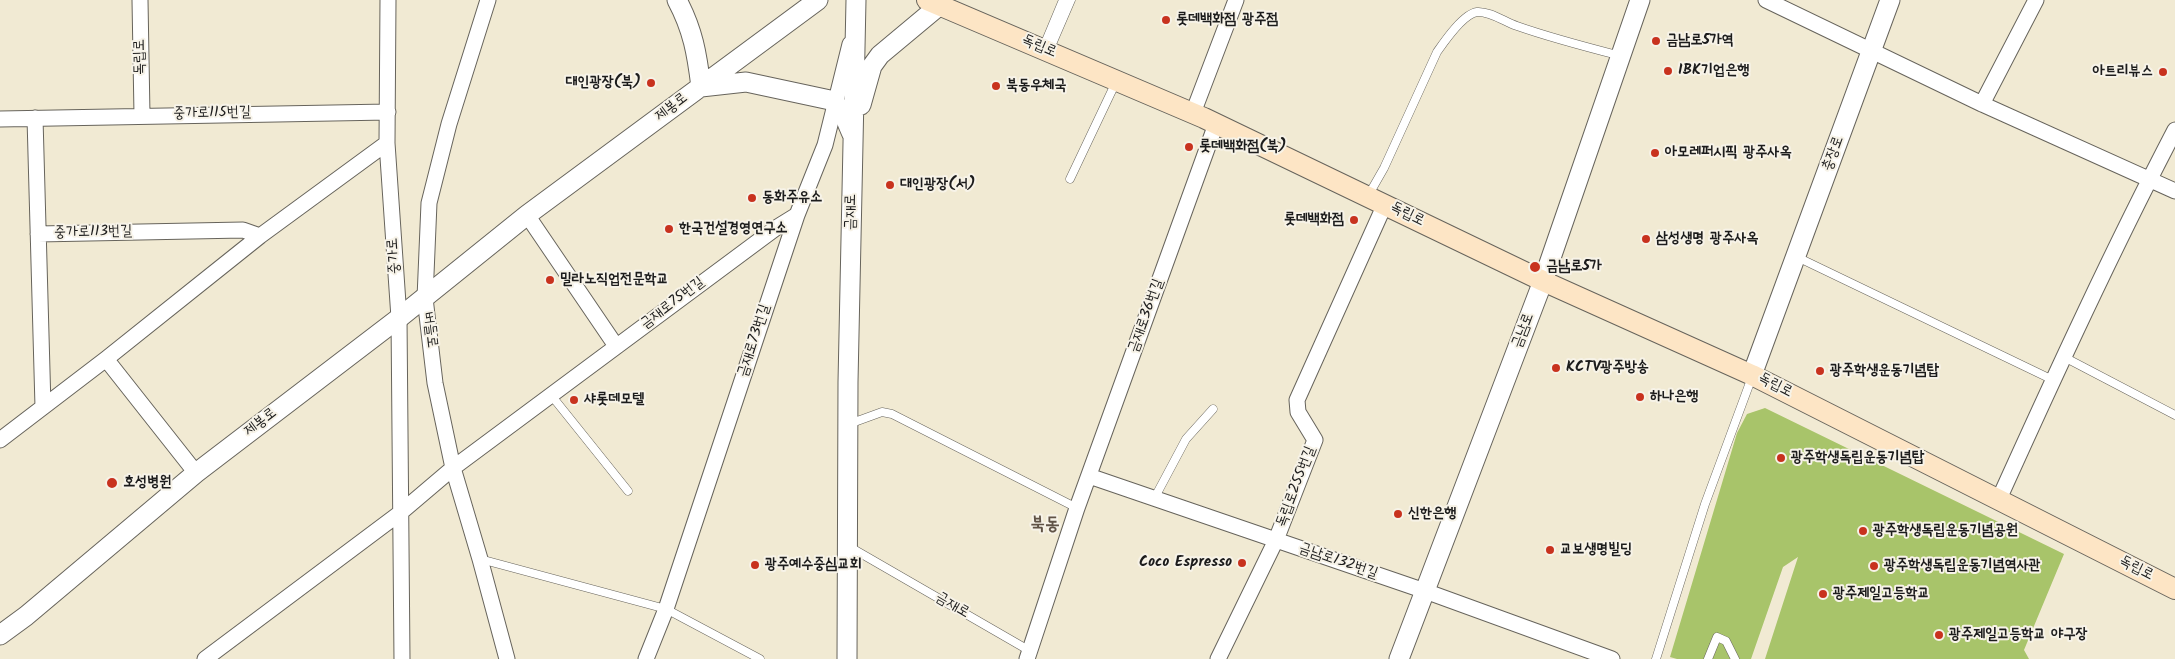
<!DOCTYPE html>
<html>
<head>
<meta charset="utf-8">
<style>
	body { margin:0 }
	canvas { display:block; background:#f1ead3 }
</style>
</head>
<body>
<canvas width="2175" height="659"></canvas>
<script>
const g = document.querySelector('canvas').getContext('2d');
g.lineJoin = 'round';
function fill(path, color) { g.fillStyle = color; g.fill(path, 'evenodd'); }
function stroke(path, color, width, dash) { g.strokeStyle = color; g.lineWidth = width; g.lineCap = dash ? 'butt' : 'round'; g.setLineDash(dash || []); g.stroke(path); }
function drawText(font, color, halo, rows, align = 'center') {
  g.font = font + ' Kalam,"Poor Story",sans-serif'; g.lineWidth = 4; g.setLineDash([]); g.textBaseline = 'middle'; g.strokeStyle = halo; g.fillStyle = color; for (const [text, x, y, turn = 0] of rows) {
    g.save(); g.translate(x, y); g.rotate((+turn || 0) * Math.PI / 180); g.textAlign = isNaN(turn) ? turn : align; if (halo) g.strokeText(text, 0, 0); g.fillText(text, 0, 0); g.restore();
  }
}
fill(new Path2D(`
	M1765,408L2064,554L2024,650L2029,659H1765L1798,557L1783,567L1751,659H1677L1670,657L1737,433L1747,414Z`), '#a8c46a');
const service = new Path2D(`
	M1043,48L1063,0
	M1049,51L1071,0
	M1070,179L1116,82
	M1368,196L1384,168L1437,52C1444,42 1463,14 1477,12C1490,11 1505,22 1517,26C1551,38 1586,47 1621,56
	M1797,257L2053,380
	M2064,357L2175,415
	M551,395L628,491
	M849,424L882,412L892,414L1077,508
	M1154,499L1186,439L1213,409
	M848,546L1030,651
	M480,559L666,609L760,659
	M1656,659L1705,504L1752,377
	M1708,659L1717,637L1726,641L1735,659`);
const minor = new Path2D(`
	M140,0L142,115
	M388,0L387,143L399,318L402,659
	M488,0L449,124L429,203L425,298L435,383L453,468L480,559L507,659
	M1766,0L1982,104L2175,191
	M1982,104L2036,0
	M1193,113L1236,0
	M35,118L43,407
	M0,119L388,112
	M527,215L616,346
	M38,234L243,230L260,236
	M106,359L196,473
	M0,440L106,359L260,236L387,143
	M1089,476L1425,591L1612,659
	M1999,499C2055,375 2112,251 2175,130
	M205,659L400,513L453,468L776,228L797,215
	M646,659L666,609L797,215L825,145L850,44
	M1027,659L1077,508L1216,124
	M1218,659L1276,540L1315,440L1298,412L1297,400L1385,204`);
const tertiary = new Path2D(`
	M677,0C693,30 697,54 701,87L746,82L830,100C842,107 846,121 852,134
	M861,105L872,66L880,55L940,5L937,0
	M1752,375L1890,0
	M0,635L26,616L196,473L399,318L527,215L818,0
	M847,659L848,382L856,0
	M1399,659L1543,281L1640,0`);
const secondary = new Path2D(`
	M927,0L1204,118L1543,281L1752,375L2175,589`);
stroke(service, '#67645c', 9);
stroke(minor, '#67645c', 17);
stroke(tertiary, '#67645c', 21);
stroke(secondary, '#67645c', 22);
stroke(service, '#fff', 8);
stroke(minor, '#fff', 15);
stroke(tertiary, '#fff', 19);
stroke(secondary, '#fde5c5', 20);
for (const [x, y, r, color] of [
	[1166,20,5,"#c8321e"],
	[1656,41,5,"#c8321e"],
	[1668,71,5,"#c8321e"],
	[2163,72,5,"#c8321e"],
	[651,83,5,"#c8321e"],
	[996,86,5,"#c8321e"],
	[1189,147,5,"#c8321e"],
	[1655,153,5,"#c8321e"],
	[890,185,5,"#c8321e"],
	[752,198,5,"#c8321e"],
	[1354,220,5,"#c8321e"],
	[669,229,5,"#c8321e"],
	[1646,239,5,"#c8321e"],
	[1535,267,6,"#c8321e"],
	[550,280,5,"#c8321e"],
	[1556,368,5,"#c8321e"],
	[1820,371,5,"#c8321e"],
	[1640,397,5,"#c8321e"],
	[574,400,5,"#c8321e"],
	[1781,458,5,"#c8321e"],
	[112,483,6,"#c8321e"],
	[1398,514,5,"#c8321e"],
	[1863,531,5,"#c8321e"],
	[1550,550,5,"#c8321e"],
	[1242,563,5,"#c8321e"],
	[755,565,5,"#c8321e"],
	[1874,566,5,"#c8321e"],
	[1823,594,5,"#c8321e"],
	[1939,635,5,"#c8321e"]
]) { const dot = new Path2D(); dot.arc(x, y, r, 0, 2 * Math.PI); g.fillStyle = color; g.fill(dot); stroke(dot, '#f7f3e8', 2); }
drawText('bold 15px', '#1c1c1c', '#f7f3e8', [
	["롯데백화점 광주점",1176,20],
	["금남로5가역",1666,41],
	["IBK기업은행",1678,71],
	["아트리뷰스",2153,72,"right"],
	["대인광장(북)",641,83,"right"],
	["북동우체국",1006,86],
	["롯데백화점(북)",1199,147],
	["아모레퍼시픽 광주사옥",1665,153],
	["대인광장(서)",900,185],
	["동화주유소",762,198],
	["롯데백화점",1344,220,"right"],
	["한국건설경영연구소",679,229],
	["삼성생명 광주사옥",1656,239],
	["금남로5가",1546,267],
	["밀라노직업전문학교",560,280],
	["KCTV광주방송",1566,368],
	["광주학생운동기념탑",1830,371],
	["하나은행",1650,397],
	["샤롯데모텔",584,400],
	["광주학생독립운동기념탑",1791,458],
	["호성병원",123,483],
	["신한은행",1408,514],
	["광주학생독립운동기념공원",1873,531],
	["교보생명빌딩",1560,550],
	["Coco Espresso",1232,563,"right"],
	["광주예수중심교회",765,565],
	["광주학생독립운동기념역사관",1884,566],
	["광주제일고등학교",1833,594],
	["광주제일고등학교 야구장",1949,635]
], 'left');
drawText('15px', '#1c1c1c', '#f7f3e8', [
	["독립로",1039,47,23],
	["독립로",141,57,-91],
	["제봉로",672,108,-37],
	["중가로115번길",212,114,-1],
	["충장로",1834,154,-70],
	["금재로",852,212,-89],
	["독립로",1407,215,26],
	["중가로113번길",93,233,-1],
	["중가로",395,256,-94],
	["금재로75번길",673,304,-37],
	["금재로36번길",1147,316,-70],
	["버들로",429,330,83],
	["금남로",1524,331,-69],
	["금재로73번길",755,341,-72],
	["독립로",1775,386,27],
	["제봉로",261,423,-37],
	["독립로255번길",1297,487,-69],
	["금남로132번길",1338,562,19],
	["독립로",2136,569,27],
	["금재로",952,606,30]
]);
drawText('bold 18px', '#605346', '#f7f3e8', [
	["북동",1045,526]
]);
</script>
</body>
</html>
